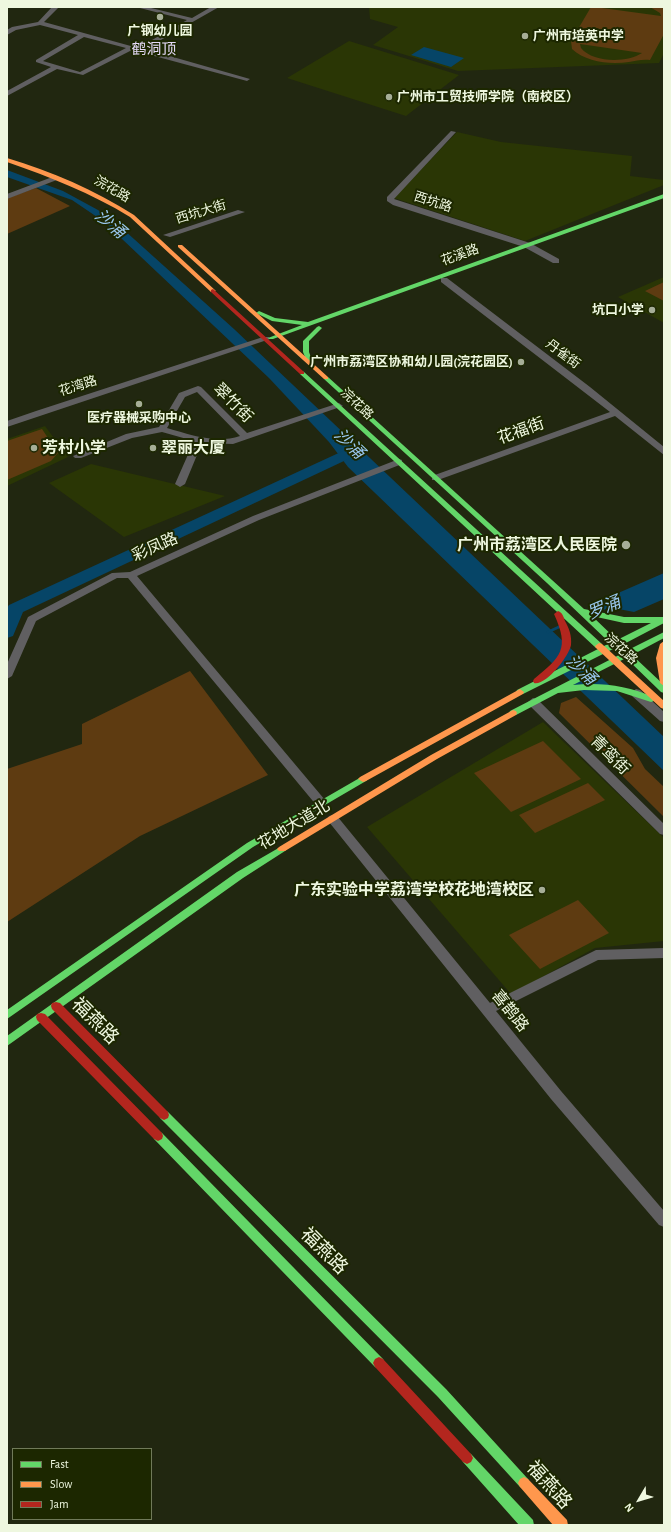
<!DOCTYPE html>
<html>
<head>
<meta charset="utf-8">
<style>
	body { margin:0 }
	#map { position:relative; width:671px; height:1532px; overflow:hidden; background:#212710; font-family:"Alegreya Sans",sans-serif }
	canvas { display:block }
	.frame { position:absolute; inset:0; border:8px solid #eef7df; pointer-events:none }
	.legend { position:absolute; left:12px; top:1448px; width:140px; height:72px; box-sizing:border-box; background:#1c2700; border:1px solid #707a59; margin:0; padding:5px 7px; list-style:none; font-size:12px; color:#eef7df }
	.legend li { display:flex; align-items:center; gap:8px; height:20px }
	.legend b { width:20px; border:1px solid #707a59 }
	.north { position:absolute; left:619px; top:1480px; width:40px; height:40px; -webkit-text-stroke:3px #1c2700; paint-order:stroke; rotate:232deg; font-size:11px; font-weight:700; line-height:16px; text-align:center; color:#eef7df }
	.north::after { content:''; display:block; margin:auto; width:14px; height:18px; background:#eef7df; clip-path:polygon(50% 0,100% 100%,50% 72%,0 100%) }
</style>
</head>
<body>
<div id="map">
<canvas width="671" height="1532"></canvas>
<div class="frame"></div>
<ul class="legend">
<li><b style="height:5px;background:#63d668"></b>Fast</li>
<li><b style="height:5px;background:#ff974d"></b>Slow</li>
<li><b style="height:5px;background:#b3261e"></b>Jam</li>
</ul>
<div class="north">N</div>
</div>
<script>
const g = document.querySelector('canvas').getContext('2d');
g.lineJoin = 'round';
function fill(path, color) { g.fillStyle = color; g.fill(path, 'evenodd'); }
function stroke(path, color, width, dash) { g.strokeStyle = color; g.lineWidth = width; g.lineCap = dash ? 'butt' : 'round'; g.setLineDash(dash || []); g.stroke(path); }
function drawText(font, color, halo, rows, align = 'center') {
  g.font = font + ' "Alegreya Sans","Noto Sans SC",sans-serif'; g.lineWidth = 4; g.setLineDash([]); g.textBaseline = 'middle'; g.strokeStyle = halo; g.fillStyle = color; for (const [text, x, y, turn = 0] of rows) {
    g.save(); g.translate(x, y); g.rotate((+turn || 0) * Math.PI / 180); g.textAlign = isNaN(turn) ? turn : align; if (halo) g.strokeText(text, 0, 0); g.fillText(text, 0, 0); g.restore();
  }
}
fill(new Path2D(`
	M369,7H664V53L659,63L458,71L373,45L398,27L370,19Z
	M349,41L459,75L406,116L287,78Z
	M457,132L501,142L632,156L630,176L664,180V185L525,241L394,198Z
	M664,277V323L618,297Z
	M45,426L68,457L7,486V439Z
	M91,464L225,496L124,537L49,483Z
	M543,722L664,838V941L595,948L511,994L367,827Z`), '#2a3605');
fill(new Path2D(`
	M591,7H603L602,8L661,16L660,13L650,7H661L664,9V34L650,60C642,59 636,61 629,62C610,65 586,62 572,49L571,41ZM580,44L642,53C627,63 593,63 581,48Z
	M36,188L70,206L7,234V198Z
	M664,282V301L645,291Z
	M42,429L58,453L51,461L7,480V441Z
	M190,671L268,775L140,836L7,922V769L82,744V724Z
	M576,697L633,748L645,769L664,787V817L559,713L561,703Z
	M543,741L581,779L511,812L474,773Z
	M588,783L605,800L535,833L519,815Z
	M578,900L609,933L540,969L509,935Z`), '#5e3b11');
fill(new Path2D(`
	M424,47L464,58L451,67L411,55Z
	M7,170L63,191L98,210L114,221L234,329L664,737V771L348,467L329,442L269,378L103,221L72,200L7,177Z
	M664,573V599L634,612L598,605L609,597Z`), '#064567');
stroke(new Path2D(`
	M594,612L609,606
	M548,632L561,626`), '#064567', 3);
fill(new Path2D(`
	M356,445L361,447L364,450L361,453L23,612L13,636L7,638V608L9,605Z`), '#064567');
fill(new Path2D(`
	M52,7H59L44,22L138,48L187,20L136,7H147L192,18L211,7H219L145,49L250,79L247,81L132,50L83,75L57,69L7,96V91L51,67L36,62V60L78,35L40,25L16,30L7,35V30L12,27L38,22ZM84,37L126,48L80,72L43,61Z
	M451,131L456,132L394,199L530,243L559,259V263H553L524,247L393,205L387,201V197Z
	M55,176L62,178L7,199V194Z
	M238,210L245,212L170,237L163,235Z
	M441,278H447L590,387L664,447V455L615,416L438,480H432V476L610,412L441,282Z
	M263,337H269L270,339L7,427V421L36,411Z
	M198,386L201,387L247,433L336,404L339,403L343,406L233,444L202,443L185,484L180,487L175,484L194,441L162,432L132,438L81,458H75L73,456L126,434L159,427L179,393ZM197,392L240,436C216,444 191,435 167,428L185,397Z
	M399,459L402,460V464L259,520L137,576L325,800L327,803L325,806H317L128,578H117L36,621L12,676L7,679V664L28,617L112,573L130,572L253,516Z
	M636,689L640,690L664,712V722L660,721L632,696L631,693Z
	M533,698L537,699L664,824V835L660,834L529,705L528,702Z
	M333,815L337,816L490,1003L596,950L664,948V958L598,960L496,1011L561,1091L664,1211V1227L659,1225L551,1099L329,822L327,819L329,816Z`), '#605f61');
fill(new Path2D(`
	M664,194V198L273,339H269L268,338L302,325L272,321L256,313L259,311L275,318L308,322Z
	M319,326L322,328L309,341V352L313,363L310,365L308,364L303,352V341L317,327Z
	M302,371L304,372L602,644V647L610,643L547,583L324,379V377H328L584,609L624,617H664V623L622,645L628,650L664,632V638L632,655L664,685V693L661,692L626,658L573,685C602,682 627,686 654,697L655,699L654,701L651,702L617,691L584,690L558,693L516,715H510L509,713L510,711L621,654L615,648L523,694H517L516,692L517,690L600,648H596L300,374V372ZM592,616L624,623H651L617,640Z
	M363,776L368,779L366,781L253,847L7,1019V1010L247,843Z
	M282,846L285,847L287,849L285,851L243,878L7,1046V1036L237,872Z
	M164,1110L168,1112L446,1389L528,1479L530,1483L528,1487L524,1489L520,1487L438,1397L160,1118L159,1115L160,1112Z
	M158,1131L162,1133L383,1359L385,1363L383,1367L379,1369L375,1367L154,1139L153,1136L154,1133Z
	M467,1452L471,1454L533,1520L534,1525H519L463,1462L461,1458L463,1454Z`), '#63d668');
fill(new Path2D(`
	M7,158C51,171 95,190 134,215L216,291L211,292L130,217C91,193 50,177 7,162Z
	M178,245H182L328,377V379H324L178,247Z
	M664,641V686L660,683L656,658L660,644Z
	M599,643L602,644L664,701V709L661,708L596,648L595,646Z
	M520,689L524,692L523,694L366,781L363,782L358,779L360,777Z
	M513,710L516,711L517,713L516,715L437,759L285,851H279L277,849L279,847L431,755Z
	M524,1477L528,1479L567,1520L568,1525H553L520,1487L518,1483L520,1479Z`), '#ff974d');
fill(new Path2D(`
	M213,289L304,372V374H300L211,292V290Z
	M558,611C563,613 563,616 565,621C569,628 572,636 571,645C569,656 546,686 534,683L533,681L534,679C561,657 570,649 554,614Z
	M56,1002L60,1003L168,1112L169,1115L168,1118L164,1120L160,1118L52,1009L51,1006L52,1003Z
	M41,1013L45,1014L162,1133L163,1136L162,1139L158,1141L154,1139L37,1020L36,1017L37,1014Z
	M379,1357L383,1359L471,1454L473,1458L471,1462L467,1464L463,1462L375,1367L373,1363L375,1359Z`), '#b3261e');
for (const [x, y, r, color] of [
	[160,17,4,"#a6ae97"],
	[525,36,4,"#a6ae97"],
	[389,97,4,"#a6ae97"],
	[652,310,4,"#a6ae97"],
	[521,362,4,"#a6ae97"],
	[139,404,4,"#a6ae97"],
	[34,448,4,"#a6ae97"],
	[153,448,4,"#a6ae97"],
	[626,545,5,"#a6ae97"],
	[542,890,4,"#a6ae97"]
]) { const dot = new Path2D(); dot.arc(x, y, r, 0, 2 * Math.PI); g.fillStyle = color; g.fill(dot); stroke(dot, '#1c2700', 1.5); }
drawText('bold 13px', '#eef7df', '#1c2700', [
	["广钢幼儿园",160,31],
	["广州市培英中学",533,36,"left"],
	["广州市工贸技师学院（南校区）",397,97,"left"],
	["坑口小学",644,310,"right"],
	["广州市荔湾区协和幼儿园(浣花园区)",513,362,"right"],
	["医疗器械采购中心",139,418]
]);
drawText('13px', '#eef7df', '#1c2700', [
	["浣花路",112,189,30],
	["西坑路",433,202,18],
	["西坑大街",201,212,-17],
	["花溪路",460,255,-20],
	["丹雀街",563,354,37],
	["花湾路",78,386,-17],
	["浣花路",357,404,43],
	["浣花路",621,649,42]
]);
drawText('15px', '#e3d8f4', '#1c2700', [
	["鹤洞顶",154,49]
]);
drawText('16px', '#eef7df', '#1c2700', [
	["翠竹街",233,403,45],
	["花福街",521,431,-20],
	["彩凤路",155,547,-24],
	["青鸾街",610,755,45],
	["花地大道北",294,825,-31],
	["喜鹊路",510,1011,51]
]);
drawText('bold 16px', '#eef7df', '#1c2700', [
	["芳村小学",42,448],
	["翠丽大厦",161,448],
	["广州市荔湾区人民医院",617,545,"right"],
	["广东实验中学荔湾学校花地湾校区",534,890,"right"]
], 'left');
drawText('italic 17px', '#99c7ed', '#1c2700', [
	["沙涌",110,224,40],
	["沙涌",349,444,44],
	["罗涌",604,608,-23],
	["沙涌",581,670,44]
]);
drawText('19px', '#eef7df', '#1c2700', [
	["福燕路",95,1021,45],
	["福燕路",324,1251,45],
	["福燕路",549,1485,48]
]);
</script>
</body>
</html>
